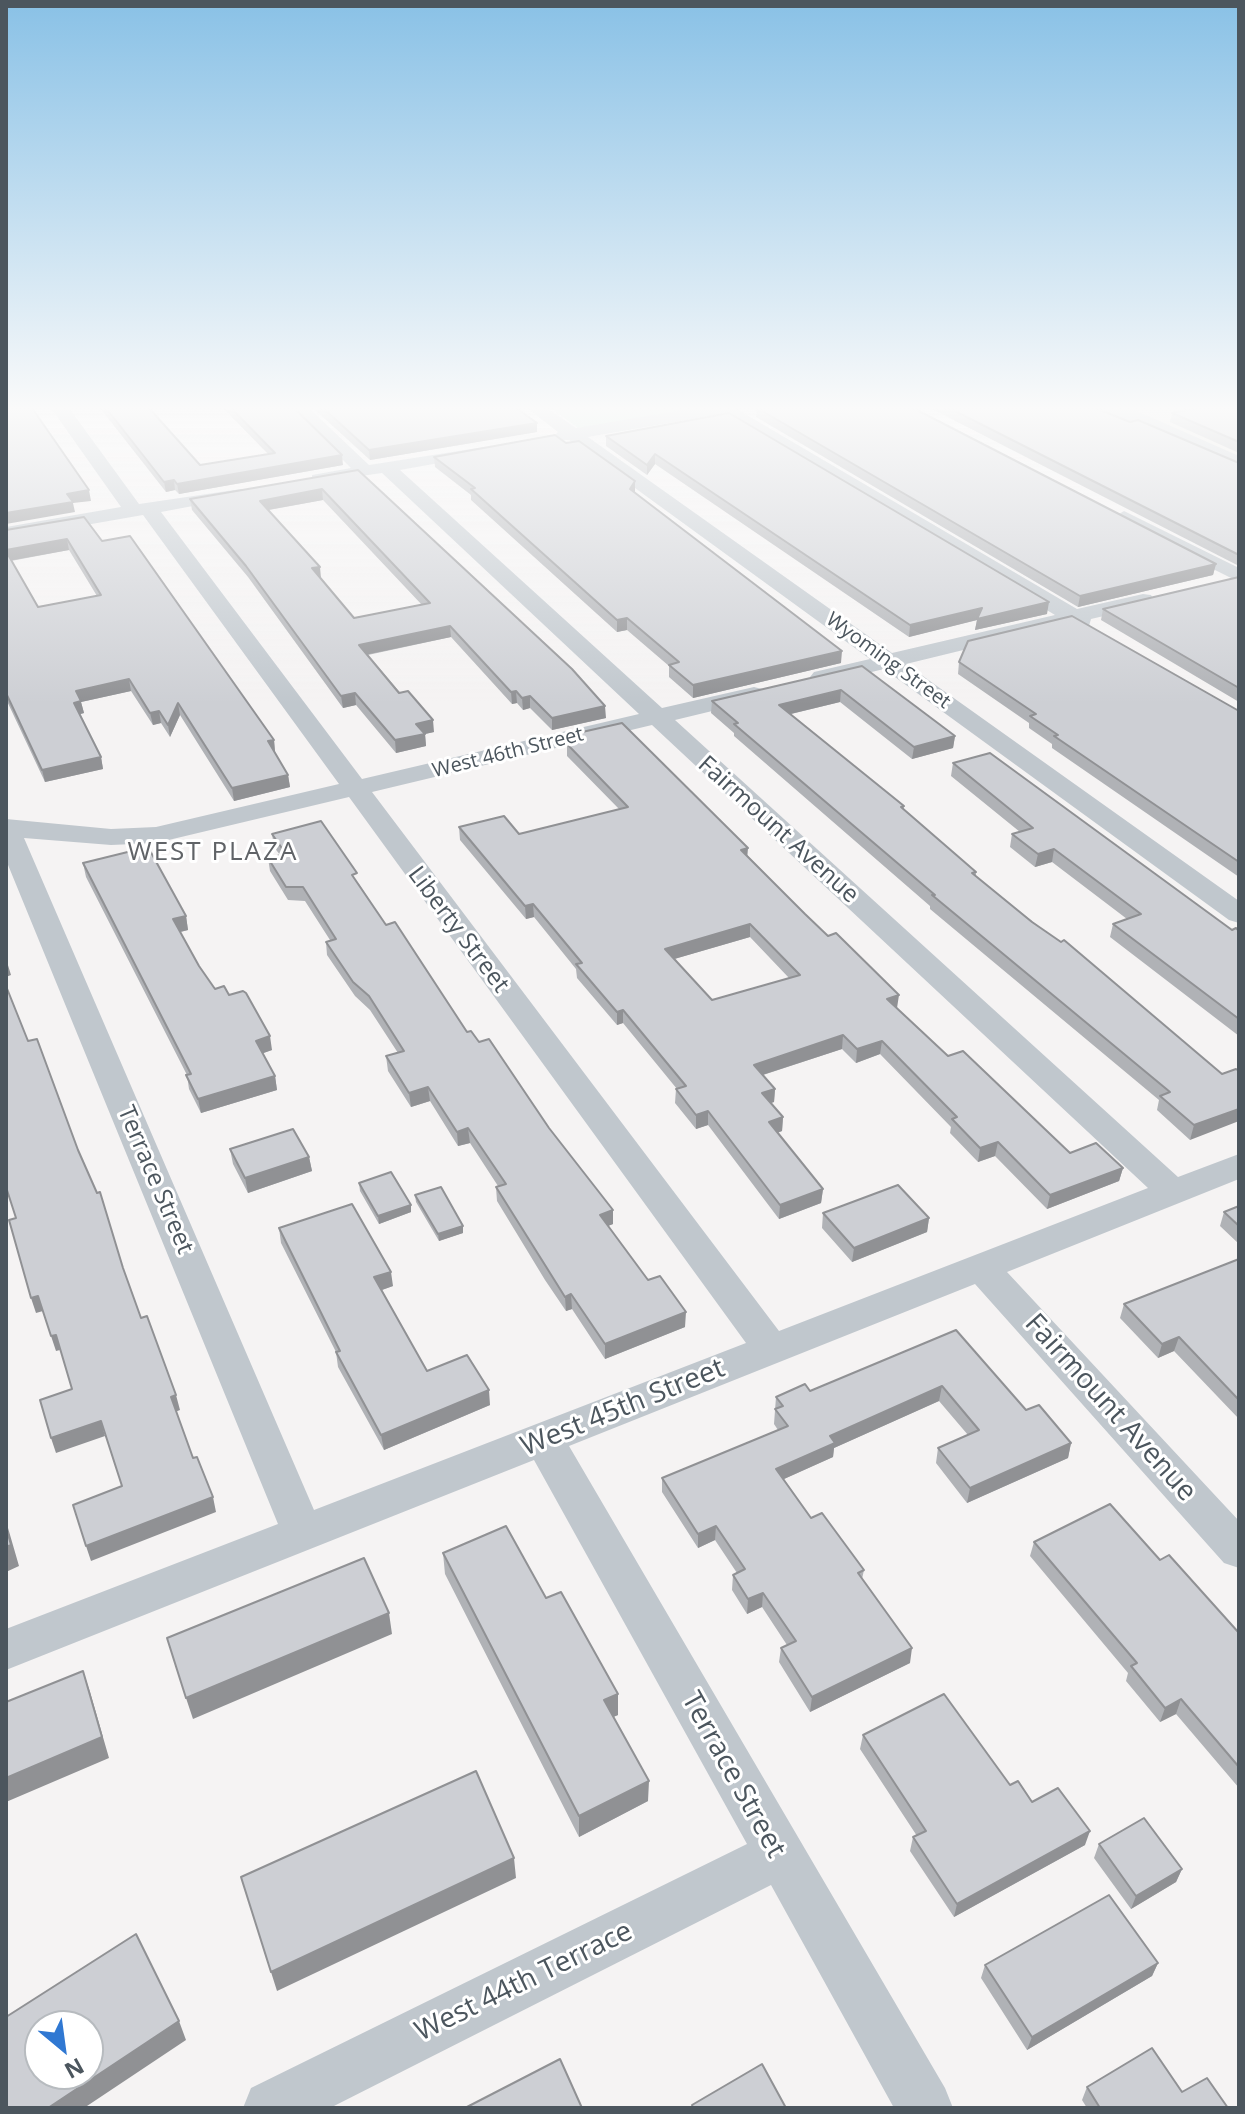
<!DOCTYPE html>
<html>
<head>
<meta charset="utf-8">
<style>
	body { margin:0 }
	#map { position:relative; width:1245px; height:2114px; overflow:hidden; background:#f5f3f3; font-family:"Open Sans",sans-serif }
	canvas { display:block }
	.frame { position:absolute; inset:0; border:8px solid #4c565e; pointer-events:none }
	.north { position:absolute; left:24px; top:2010px; width:80px; height:80px; box-sizing:border-box; background:#fff; border:2px solid #b7bbbf; border-radius:50%; rotate:151deg; font-size:22px; font-weight:700; line-height:32px; text-align:center; color:#4c565e }
	.north::after { content:''; display:block; margin:auto; width:28px; height:36px; background:#3078d2; clip-path:polygon(50% 0,100% 100%,50% 72%,0 100%) }
</style>
</head>
<body>
<div id="map">
<canvas width="1245" height="2114"></canvas>
<div class="frame"></div>
<div class="north">N</div>
</div>
<script>
const g = document.querySelector('canvas').getContext('2d');
g.lineJoin = 'round';
function fill(path, color) { g.fillStyle = color; g.fill(path, 'evenodd'); }
function stroke(path, color, width, dash) { g.strokeStyle = color; g.lineWidth = width; g.lineCap = dash ? 'butt' : 'round'; g.setLineDash(dash || []); g.stroke(path); }
function drawText(font, color, halo, rows, align = 'center') {
  g.font = font + ' "Open Sans",sans-serif'; g.lineWidth = 6; g.setLineDash([]); g.textBaseline = 'middle'; g.strokeStyle = halo; g.fillStyle = color; for (const [text, x, y, turn = 0] of rows) {
    g.save(); g.translate(x, y); g.rotate((+turn || 0) * Math.PI / 180); g.textAlign = isNaN(turn) ? turn : align; if (halo) g.strokeText(text, 0, 0); g.fillText(text, 0, 0); g.restore();
  }
}
fill(new Path2D(`
	M1126,408H1239V457Z`), '#eae8e1');
fill(new Path2D(`
	M551,408H704L578,428Z`), '#c8ecd6');
fill(new Path2D(`
	M51,408H69L139,504L241,489V497L161,512L362,779L639,714L382,473L312,483V475L351,468L290,408H309L369,465L484,447V455L400,470L662,708L754,687L762,689L766,694L762,699L675,720L1178,1177L1239,1154V1179L1007,1272L1239,1521V1568L1224,1563L975,1284L569,1446L945,2088L953,2108H894L771,1885L330,2108H243L251,2088L747,1844L534,1460L6,1670V1629L278,1524L6,860V819L111,829L156,827L339,784L143,515L6,539V527L121,507ZM652,725L1148,1188L779,1331L372,792ZM349,797L746,1343L314,1510L24,838L111,845L156,843Z
	M527,408H547L576,428L695,408H735L1077,609L1143,594L1151,595L1154,600L1151,605L1091,619L1089,626L1070,624L906,664L1239,901V923L1229,920L884,669L822,684L814,682L810,677L814,672L870,659L569,440H557L554,436L558,432ZM721,414L1055,615L892,653L588,437Z
	M1124,511L1239,568V582L1117,521L1114,517Z`), '#c0c7cd');
fill(new Path2D(`
	M1101,408H1130L1239,456V471L1104,413Z`), '#c0c7cd');
fill(new Path2D(`
	M100,408H149L200,465L268,454L223,408H294L343,465L179,494L175,490L166,492Z
	M313,408H516L537,432L370,460Z
	M757,408L1216,564L1213,575L1078,607L756,417Z
	M930,408H1095L1239,463V566Z
	M1239,408V453L1170,422L1172,413Z
	M729,413L1047,614L975,630L977,620L909,637L655,464L647,475L606,446V436Z
	M434,457L635,492L841,663L693,698L669,677V666L627,630L617,632L471,500V495L435,467Z
	M358,470L606,718L552,730L530,708L523,710L517,703L512,704L451,637L368,655L434,732L425,734L426,746L396,753L356,705L343,708L248,577L192,510L190,499ZM323,500L422,605L354,618L321,578L269,510Z
	M6,530L102,541L274,740L275,752L274,753L288,775L290,787L234,801L180,715L170,737L161,723L153,725L131,691L81,702L84,713L80,714L101,757L103,769L45,782L6,699ZM69,550L97,596L38,607L11,561Z
	M1239,577V702L1101,620L1103,609Z
	M959,662L1239,711V877L1052,748V744L1029,728V723L958,674Z
	M862,666L955,736L953,748L912,759L840,702L791,714L904,806V810L976,872V876L1222,1074L1190,1140L1157,1110L1159,1100L930,909V906L734,736V733L711,713L712,701Z
	M569,735L748,856L897,1008L948,1056L1070,1153L1123,1168L1119,1181L1047,1209L995,1156L978,1162L950,1133L951,1127L880,1054L856,1063L842,1049L763,1075L775,1089L774,1102L771,1103L783,1117L782,1131L777,1133L823,1189L821,1203L779,1219L708,1125L696,1129L675,1103L676,1089H677L623,1023L617,1025L577,978L576,969L534,917L526,919L460,840L459,827L519,834L619,809L567,756V744H570ZM750,937L789,978L712,1000L674,959Z
	M953,763L1232,930L1239,931V1036L1110,937L1113,924L1127,919L1052,862L1035,867L1010,847L1012,834L1020,832L951,776Z
	M272,834L359,884L386,925L467,1032L479,1042L549,1128L613,1210V1224L608,1226L648,1280L685,1327L605,1359L572,1309L566,1311L545,1280L497,1201L496,1187L498,1186L470,1143L458,1146L430,1101L411,1107L388,1071L386,1056L398,1053L370,1010L355,996L327,955L326,942L330,940L305,901L288,900L270,871L268,858L280,855L274,847Z
	M83,863L186,916L188,930L180,932L199,966L215,989L229,995L272,1050L263,1053L275,1076L277,1090L201,1113L189,1089L187,1075L86,877Z
	M230,1149L309,1157L312,1171L248,1193L233,1164Z
	M359,1183L411,1205V1212L379,1224L360,1191Z
	M415,1195L463,1233L439,1241L416,1202Z
	M1239,1206V1244L1220,1226L1224,1212Z
	M823,1213L929,1218L927,1232L852,1262L822,1228Z
	M279,1228L393,1286L382,1290L427,1371L490,1405L384,1450L338,1367L336,1352L281,1243Z
	M1239,1259V1419L1174,1351L1158,1358L1120,1318L1124,1304Z
	M956,1330L1026,1410L1071,1443L1068,1458L967,1503L936,1463L938,1448L968,1435L939,1401L834,1448L833,1457L784,1479L811,1518L864,1570L862,1579L910,1663L810,1712L779,1662L781,1648L787,1645L762,1607L747,1614L732,1590L733,1575L737,1573L715,1540L698,1548L662,1492V1478L778,1430L774,1424L776,1397L810,1391Z
	M1034,1542L1160,1560L1239,1633V1788L1176,1714L1160,1722L1126,1681L1128,1673L1030,1556Z
	M443,1553L546,1598L618,1694V1715L613,1717L648,1801L579,1837L445,1574Z
	M863,1735L1010,1785L1085,1845L954,1917L910,1851L913,1837L917,1836L860,1749Z
	M1099,1844L1182,1869L1176,1882L1131,1909L1094,1858Z
	M1158,1963L1152,1976L1027,2050L981,1978L985,1965Z
	M1087,2087L1182,2092L1228,2108H1087L1082,2100Z`), '#b0b2b6');
fill(new Path2D(`
	M537,423V432L370,460L369,450Z
	M655,454V464L647,475V465Z
	M342,455L343,465L179,494L177,484Z
	M174,480L175,490L166,492L164,482Z
	M635,481V492L630,499V489Z
	M322,489L323,500L262,511L260,501Z
	M89,490L91,501L73,503L75,512L6,524V513L67,494Z
	M67,539L69,550L8,561L6,550Z
	M1216,564L1213,575L1078,607L1080,596Z
	M320,567L321,578L312,568Z
	M1049,602L1047,614L975,630L977,620L909,637L910,625L982,608Z
	M627,618V630L617,632V620Z
	M450,626L451,637L360,656L359,645Z
	M842,651L841,663L693,698V685Z
	M129,679L131,691L81,702L84,713L77,715L74,703L76,691Z
	M841,690L840,702L778,717L779,705Z
	M516,691L517,703L512,704L511,692Z
	M355,693L356,705L343,708L341,696Z
	M530,696V708L523,710L522,698Z
	M178,703L180,715L170,737L168,725Z
	M605,706L606,718L552,730V718Z
	M159,711L161,723L153,725L150,713Z
	M433,720L434,732L425,734L426,746L396,753L395,740L416,724Z
	M955,736L953,748L912,759L914,747Z
	M274,740L275,752L269,754L268,741Z
	M101,757L103,769L45,782L42,770Z
	M288,775L290,787L234,801L232,788Z
	M748,848L747,860L741,850Z
	M1054,849L1052,862L1035,867L1038,854Z
	M533,904L534,917L526,919L525,906Z
	M186,916L188,930L176,933L173,919Z
	M750,924V937L664,962L665,949Z
	M6,962H7L11,975L6,977Z
	M899,995L897,1008L887,999Z
	M623,1010V1023L617,1025V1012Z
	M843,1035L842,1049L753,1078L754,1065Z
	M270,1036L272,1050L258,1055L256,1041Z
	M882,1041L880,1054L856,1063L857,1049Z
	M275,1076L277,1090L201,1113L198,1099Z
	M428,1087L430,1101L411,1107L409,1093Z
	M775,1089L774,1102L761,1106L762,1093Z
	M1239,1109V1121L1190,1140L1194,1125Z
	M708,1111V1125L696,1129V1115Z
	M783,1117L782,1131L768,1136L769,1122Z
	M468,1128L470,1143L458,1146L457,1132Z
	M998,1142L995,1156L978,1162L980,1148Z
	M309,1157L312,1171L248,1193L245,1178Z
	M1123,1168L1119,1181L1047,1209L1050,1195Z
	M823,1189L821,1203L779,1219L780,1205Z
	M411,1205V1212L379,1224L378,1216Z
	M613,1210V1224L600,1229V1215Z
	M929,1218L927,1232L852,1262L854,1248Z
	M463,1226V1233L439,1241L438,1234Z
	M391,1272L393,1286L376,1292L374,1277Z
	M571,1294L572,1309L566,1311L565,1297Z
	M38,1296L43,1311L36,1313L31,1298Z
	M686,1312L685,1327L605,1359V1344Z
	M56,1335L60,1350L56,1351L51,1336Z
	M1179,1337L1174,1351L1158,1358L1162,1344Z
	M942,1386L939,1401L834,1448L833,1457L775,1483L776,1469L830,1436Z
	M489,1390L490,1405L384,1450L381,1435Z
	M176,1395L180,1410L175,1412L171,1397Z
	M101,1421L105,1436L56,1453L51,1438Z
	M1071,1443L1068,1458L967,1503L970,1488Z
	M213,1497L216,1512L91,1561L86,1546Z
	M6,1521L19,1566L6,1572Z
	M716,1526L715,1540L698,1548V1534Z
	M763,1593L762,1607L747,1614L748,1599Z
	M389,1613L392,1634L193,1719L186,1698Z
	M912,1648L910,1663L810,1712L812,1697Z
	M83,1671L90,1692L109,1758L6,1802V1778Z
	M618,1694V1715L604,1721V1700Z
	M1181,1699L1176,1714L1160,1722L1165,1708Z
	M649,1781L648,1801L579,1837V1816Z
	M1090,1831L1085,1845L954,1917L957,1904Z
	M514,1858L516,1878L277,1991L271,1972Z
	M1182,1869L1176,1882L1131,1909L1136,1896Z
	M1158,1963L1152,1976L1027,2050L1032,2037Z
	M179,2021L186,2040L84,2108H48Z`), '#909194');
const building = new Path2D(`
	M6,408H32L89,490L67,494L73,502L6,513Z
	M106,408H149L200,465L275,453L231,408H294L342,455L177,484L174,480L164,482Z
	M323,408H516L537,423L369,450Z
	M757,408H913L1216,564L1080,596Z
	M949,408H1095L1130,422L1138,420L1239,463V555Z
	M1196,408H1239V442L1172,413Z
	M729,413L1049,602L977,619L982,608L910,625L655,454L647,465L606,436Z
	M555,435L566,443L579,441L635,481L630,489L842,651L693,685L669,665L679,662L627,618L617,620L471,489L475,488L434,457Z
	M358,470L572,669L605,706L552,718L530,696L522,698L516,691L511,692L450,626L359,645L399,693L408,691L433,720L416,724L425,734L395,740L355,693L341,696L246,566L190,499ZM322,489L430,603L354,618L312,568L320,567L260,501Z
	M84,517L102,541L130,536L274,740L268,741L288,775L232,788L178,703L168,725L159,711L150,713L129,679L76,691L81,701L74,703L101,757L42,770L6,693V551L38,607L101,595L67,539L6,550V530Z
	M1239,577V688L1103,609Z
	M1072,616L1239,711V862L1054,736L1058,735L1030,716L1036,714L959,662L968,641Z
	M862,666L955,736L914,747L841,690L779,705L904,806L901,807L976,872L972,873L1032,922L1061,942L1064,940L1222,1074L1236,1069L1239,1071V1109L1194,1125L1160,1096L1170,1092L932,895H935L734,724L738,723L712,701Z
	M622,723L748,848L741,850L805,914L828,936L836,933L899,995L887,999L948,1056L963,1051L1070,1153L1096,1143L1123,1168L1050,1195L998,1142L980,1148L952,1119L957,1117L882,1041L857,1049L843,1035L754,1065L775,1089L762,1093L783,1117L769,1122L823,1189L780,1205L708,1111L696,1115L676,1089L686,1086L623,1010L617,1012L576,964L582,963L533,904L525,906L459,827L504,816L519,834L628,807L567,744L576,742L569,735ZM750,924L800,975L712,1000L665,949Z
	M990,753L1232,930L1236,928L1239,931V1019L1113,924L1141,914L1054,849L1038,854L1012,834L1033,828L953,763Z
	M321,821L357,873L352,875L386,925L395,922L467,1032L471,1031L479,1042L489,1039L549,1128L613,1210L600,1215L648,1280L660,1276L686,1312L605,1344L571,1294L565,1297L545,1265L496,1187L506,1184L468,1128L457,1132L428,1087L409,1093L386,1056L404,1051L369,996L353,982L326,942L336,939L303,887H286L268,858L286,854L272,834Z
	M148,847L186,916L173,919L199,966L215,989L224,986L229,995L243,991L246,993L270,1036L256,1041L275,1076L198,1099L186,1075L191,1074L83,863Z
	M6,986L28,1041L37,1039L78,1150L97,1193L100,1192L123,1268L141,1318L147,1316L176,1395L171,1397L193,1458L197,1457L213,1497L86,1546L73,1505L122,1486L101,1421L51,1438L40,1400L72,1389L56,1335L51,1336L38,1296L31,1298L9,1220L16,1218L6,1187Z
	M293,1129L309,1157L245,1178L230,1149Z
	M391,1172L411,1205L378,1216L359,1183Z
	M898,1185L929,1218L854,1248L823,1213Z
	M441,1187L463,1226L438,1234L415,1195Z
	M352,1204L391,1272L374,1277L427,1371L467,1355L489,1390L381,1435L336,1352L340,1351L279,1228Z
	M1239,1206V1226L1224,1212Z
	M1239,1259V1400L1179,1337L1162,1344L1124,1304Z
	M956,1330L1026,1410L1039,1405L1071,1443L970,1488L938,1448L979,1430L942,1386L830,1436L835,1443L776,1469L811,1518L822,1513L864,1570L858,1573L912,1648L812,1697L781,1648L796,1641L763,1593L748,1599L733,1575L745,1569L716,1526L698,1534L662,1478L788,1426L775,1409L783,1406L776,1397L805,1384L810,1391Z
	M1110,1504L1160,1560L1169,1555L1239,1633V1767L1181,1699L1165,1708L1131,1666L1137,1663L1034,1542Z
	M506,1526L546,1598L561,1592L618,1694L604,1700L649,1781L579,1816L443,1553Z
	M6,1527L11,1545L6,1547Z
	M364,1558L389,1613L186,1698L167,1638Z
	M83,1671L102,1737L6,1778V1702Z
	M944,1694L1010,1785L1018,1781L1032,1802L1058,1788L1090,1831L957,1904L913,1837L926,1831L863,1735Z
	M476,1771L514,1858L271,1972L241,1877Z
	M1144,1818L1182,1869L1136,1896L1099,1844Z
	M1109,1895L1158,1963L1032,2037L985,1965Z
	M136,1934L179,2021L48,2108H6V2017ZM40,2026H88V2074H40Z
	M1152,2048L1182,2092L1207,2078L1228,2108H1100L1087,2087Z
	M560,2059L582,2108H465Z
	M762,2064L786,2108H693L692,2105Z`);
fill(building, '#cdcfd4');
stroke(building, '#909194', 2);
const sky = g.createLinearGradient(0, 0, 0, 704);
sky.addColorStop(0, '#89c1e6');
sky.addColorStop(0.58, '#fafafa');
sky.addColorStop(1, '#fafafa00');
g.fillStyle = sky;
g.fillRect(0, 0, 1245, 704);
drawText('20px', '#4c565e', '#fff', [
	["Wyoming Street",888,661,36],
	["West 46th Street",508,753,-14]
]);
drawText('24px', '#4c565e', '#fff', [
	["Fairmount Avenue",778,830,42],
	["Liberty Street",458,930,53],
	["Terrace Street",155,1180,67]
]);
g.letterSpacing = '2px';
drawText('26px', '#606367', '#fff', [
	["WEST PLAZA",213,853]
]);
g.letterSpacing = '0px';
drawText('28px', '#4c565e', '#fff', [
	["West 45th Street",623,1408,-22],
	["Fairmount Avenue",1110,1408,48],
	["Terrace Street",733,1775,61],
	["West 44th Terrace",524,1982,-26]
]);
</script>
</body>
</html>
